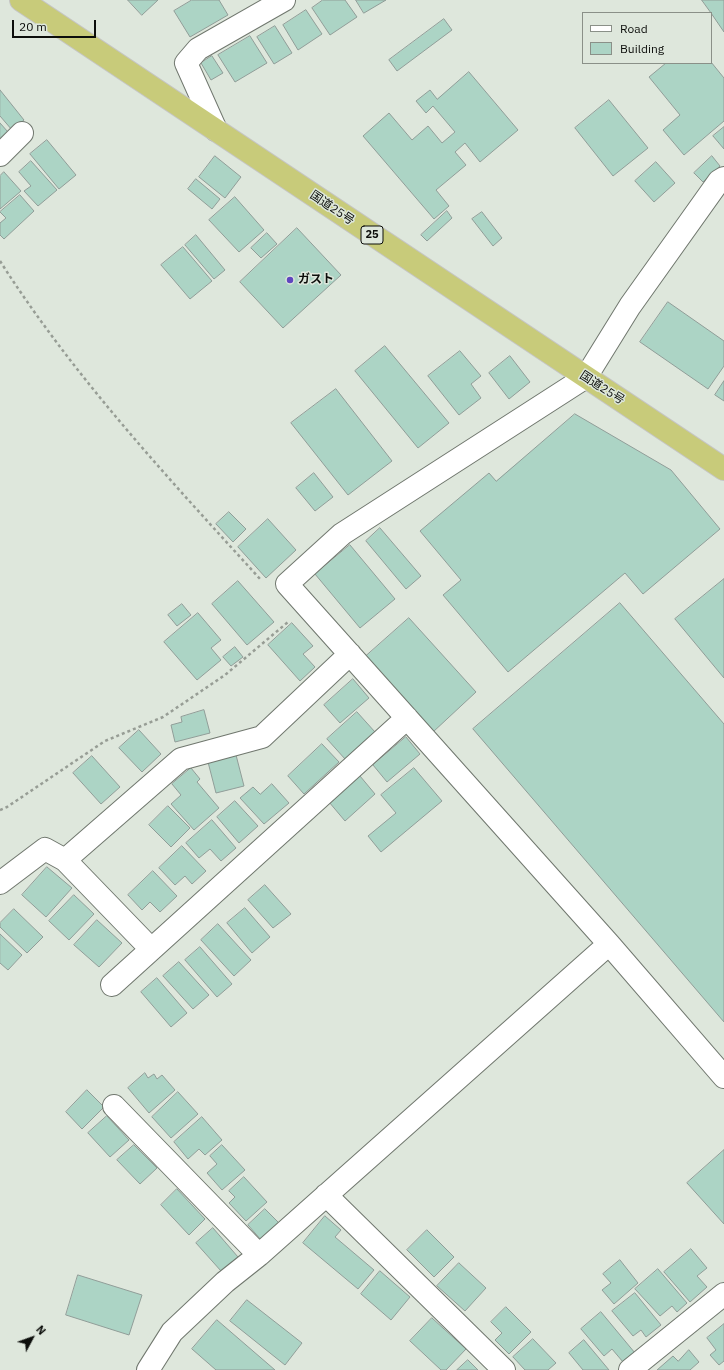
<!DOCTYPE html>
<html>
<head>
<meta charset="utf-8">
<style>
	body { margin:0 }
	#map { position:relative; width:724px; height:1370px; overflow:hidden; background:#dee7dc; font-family:"IBM Plex Sans",sans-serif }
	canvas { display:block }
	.legend { position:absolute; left:582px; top:12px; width:130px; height:52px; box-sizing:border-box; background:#dee7dc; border:1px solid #8a9088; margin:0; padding:5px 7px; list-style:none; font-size:12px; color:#0c0e0b }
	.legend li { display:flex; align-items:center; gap:8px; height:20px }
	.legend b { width:20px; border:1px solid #8a9088 }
	.north { position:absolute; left:12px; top:1318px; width:40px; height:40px; -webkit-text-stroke:3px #dee7dc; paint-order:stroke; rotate:49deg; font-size:11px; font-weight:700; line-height:16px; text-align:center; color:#0c0e0b }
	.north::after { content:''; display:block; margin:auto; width:14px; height:18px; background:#0c0e0b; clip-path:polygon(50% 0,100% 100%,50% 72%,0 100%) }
	.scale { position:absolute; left:12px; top:20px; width:84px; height:18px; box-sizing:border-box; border:2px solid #0c0e0b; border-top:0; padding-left:5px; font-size:12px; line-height:14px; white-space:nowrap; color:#0c0e0b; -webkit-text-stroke:3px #dee7dc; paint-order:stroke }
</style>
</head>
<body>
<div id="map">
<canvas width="724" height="1370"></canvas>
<ul class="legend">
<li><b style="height:5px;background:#fff"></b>Road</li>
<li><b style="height:11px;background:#acd4c5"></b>Building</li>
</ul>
<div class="north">N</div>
<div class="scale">20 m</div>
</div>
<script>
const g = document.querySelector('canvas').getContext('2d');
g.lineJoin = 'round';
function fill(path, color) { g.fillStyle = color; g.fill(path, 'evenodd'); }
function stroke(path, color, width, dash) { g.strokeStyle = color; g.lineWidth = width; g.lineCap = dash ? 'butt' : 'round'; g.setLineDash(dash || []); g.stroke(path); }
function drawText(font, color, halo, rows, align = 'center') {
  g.font = font + ' "IBM Plex Sans","Noto Sans JP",sans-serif'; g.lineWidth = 3; g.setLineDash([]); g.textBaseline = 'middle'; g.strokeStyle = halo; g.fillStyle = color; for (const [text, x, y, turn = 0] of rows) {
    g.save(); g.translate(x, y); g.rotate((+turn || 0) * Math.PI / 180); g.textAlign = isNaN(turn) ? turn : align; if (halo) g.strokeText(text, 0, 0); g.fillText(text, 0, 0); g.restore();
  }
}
const building = new Path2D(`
	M128,0H158L142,15Z
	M192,0H219L228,15L190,37L174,11Z
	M323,0H345L357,17L330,35L312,8Z
	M356,0H386L364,13Z
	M702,0H724V32L711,13Z
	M306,10L322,34L298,50L283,25Z
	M444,19L452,30L397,71L389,60Z
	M275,26L292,53L274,64L257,37Z
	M250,36L267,63L235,82L218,55Z
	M212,56L223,73L211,80L201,63Z
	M711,62L724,78V121L684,155L663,130L680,115L649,77L666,63Z
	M469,72L518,130L480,162L465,143L455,152L466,165L436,190L449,206L434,219L363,136L389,113L412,140L428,126L442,143L455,132L433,106L426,113L416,101L430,90L437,99Z
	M0,90L24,120L12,130L0,116Z
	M609,100L648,148L613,176L575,128Z
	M0,123L8,132L0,139Z
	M724,127V149L713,136Z
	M47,140L76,175L59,189L30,154Z
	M215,156L241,177L225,198L199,177Z
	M712,156L720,166L703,182L694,173Z
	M31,161L57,190L38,206L24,191L31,186L19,172Z
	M656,162L675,183L654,202L635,181Z
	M4,172L21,191L0,209V176Z
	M196,179L220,199L212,209L188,189Z
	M20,195L34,211L4,239L0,235V223L6,218L0,212Z
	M235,197L264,230L239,252L209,220Z
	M447,211L452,218L427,241L421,235Z
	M482,212L502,238L493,246L472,219Z
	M297,228L341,275L283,328L240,282Z
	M267,233L277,244L261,258L251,248Z
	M196,235L225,270L214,279L185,245Z
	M183,247L212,281L190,299L161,265Z
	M668,302L724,341V366L708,389L640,342Z
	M385,346L449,423L418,448L355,371Z
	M460,351L481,376L471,384L481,398L459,415L428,376Z
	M510,356L530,382L509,399L489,373Z
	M724,381V401L715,395Z
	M336,389L392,461L348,495L291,423Z
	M575,414L671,470L720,529L643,594L625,573L508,672L443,595L461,580L420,531L489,473L496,481Z
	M314,473L333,497L315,511L296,488Z
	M229,512L246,529L233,542L216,524Z
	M268,519L296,550L266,578L238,547Z
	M380,528L421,576L406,589L366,541Z
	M350,545L395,599L360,628L315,574Z
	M724,579V678L675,619Z
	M238,581L274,622L247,645L212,604Z
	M620,603L724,724V1022L473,729Z
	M182,604L191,615L177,626L168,615Z
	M198,613L221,640L211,648L221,660L197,680L164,642Z
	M409,618L476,692L433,732L365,657Z
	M292,623L313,646L303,654L315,667L300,681L268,645Z
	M235,647L243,657L231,666L223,657Z
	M353,679L369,698L340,723L324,705Z
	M204,710L210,733L175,742L171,725L182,722L181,717Z
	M357,712L375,732L345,759L327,739Z
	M139,730L161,754L142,772L119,748Z
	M406,737L420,754L387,782L373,765Z
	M322,744L339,762L304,794L288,776Z
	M236,755L244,786L216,793L208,762Z
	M92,756L120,787L101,804L73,773Z
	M191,768L200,779L197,782L219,808L194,830L171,804L181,795L172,784Z
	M414,768L442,801L381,852L368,836L396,813L381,795Z
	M360,776L375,794L345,821L329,802Z
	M272,784L289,803L264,824L240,798L253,787L260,794Z
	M235,801L258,826L239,843L217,817Z
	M168,806L190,828L171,847L149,825Z
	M212,820L236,848L221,861L210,849L199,858L186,843Z
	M182,846L206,871L192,884L185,876L175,885L159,868Z
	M47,867L72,888L46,917L22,895Z
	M153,871L177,896L160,912L150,902L142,910L128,895Z
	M265,885L291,914L273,928L248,900Z
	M74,895L94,914L69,940L49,921Z
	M245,908L270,937L252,953L227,923Z
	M14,909L43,937L27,953L0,927V923Z
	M97,920L122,943L99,967L74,945Z
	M218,924L251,960L234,976L201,940Z
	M0,934L22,955L8,970L0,963Z
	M200,947L232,984L217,997L185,960Z
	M179,962L209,995L193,1009L163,976Z
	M157,978L187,1013L171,1027L141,992Z
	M145,1073L148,1078L154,1074L157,1079L162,1075L175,1090L149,1113L128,1088Z
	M87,1090L104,1107L82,1129L66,1112Z
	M178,1092L198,1114L171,1138L152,1117Z
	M107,1116L129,1140L110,1157L88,1133Z
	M202,1117L222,1140L205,1155L199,1149L188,1159L174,1142Z
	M134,1145L157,1168L140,1184L117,1160Z
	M222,1145L245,1170L222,1190L207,1173L217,1164L210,1156Z
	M724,1150V1224L687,1183Z
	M244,1177L267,1202L246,1221L229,1203L235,1197L229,1191Z
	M177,1189L205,1219L189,1235L161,1205Z
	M265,1209L280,1224L262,1241L248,1225Z
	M325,1216L341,1230L335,1237L374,1270L358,1289L303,1243Z
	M213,1228L238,1257L221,1271L196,1243Z
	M427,1230L454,1257L434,1277L407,1250Z
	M691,1249L707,1268L697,1276L707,1287L690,1302L664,1272Z
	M620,1260L638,1283L614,1304L602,1290L611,1283L603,1274Z
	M459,1263L486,1288L465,1311L437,1286Z
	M658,1269L687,1303L677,1312L672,1306L660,1316L635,1289Z
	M380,1271L410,1297L391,1320L361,1294Z
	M78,1275L142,1295L129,1335L66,1315Z
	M635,1293L661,1325L646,1337L641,1330L633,1336L612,1311Z
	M247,1300L302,1343L285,1365L230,1321Z
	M506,1307L531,1332L509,1354L495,1340L502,1333L491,1322Z
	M601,1312L635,1353L623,1362L612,1349L604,1356L581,1329Z
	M432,1318L466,1349L446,1370H441L410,1341Z
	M217,1320L275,1370H216L192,1349Z
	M724,1324V1361L719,1365L710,1355L716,1350L707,1338Z
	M533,1339L556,1363L548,1370H525L513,1357Z
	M584,1340L609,1370H583L569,1353Z
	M689,1350L699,1362L690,1370H657L673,1356L678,1361Z
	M468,1360L478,1370H457Z`);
fill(building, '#acd4c5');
stroke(building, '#909d98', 1);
const minor = new Path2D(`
	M216,130L186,63L198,49L284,0
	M0,155L22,133
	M724,178L719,181L630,306L586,377L342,534L287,584L609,944L724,1077
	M65,860L181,759L262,737L350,654
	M0,883L45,849L65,860L151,949
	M112,985L407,718
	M114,1106L259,1255
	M326,1195L504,1370
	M148,1370L172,1332L225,1282L259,1255L609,944
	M630,1370L724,1294`);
const highway = new Path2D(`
	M21,0L724,469`);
stroke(minor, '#70776e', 24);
stroke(highway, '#c5c5c4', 24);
stroke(new Path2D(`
	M0,261C74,377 169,479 261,580
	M0,810L7,807L105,741L163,717L225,675L288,622`), '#979d95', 2.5, [3, 3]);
stroke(minor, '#fff', 22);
stroke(highway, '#c8cb7a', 22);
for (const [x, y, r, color] of [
	[290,280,4,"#5f46bf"]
]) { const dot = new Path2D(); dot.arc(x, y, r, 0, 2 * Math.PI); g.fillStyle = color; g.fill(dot); stroke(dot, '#dee7dc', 1.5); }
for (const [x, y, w] of [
	[372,235,22]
]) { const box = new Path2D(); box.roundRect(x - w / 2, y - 9, w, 18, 3); g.fillStyle = '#dee7dc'; g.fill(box); stroke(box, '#0c0e0b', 1); }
drawText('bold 11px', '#0c0e0b', null, [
	["25",372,235]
]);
drawText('12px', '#0c0e0b', '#dee7dc', [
	["国道25号",332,208,34],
	["国道25号",602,388,33]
]);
drawText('bold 12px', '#0c0e0b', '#dee7dc', [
	["ガスト",298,280]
], 'left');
</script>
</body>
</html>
